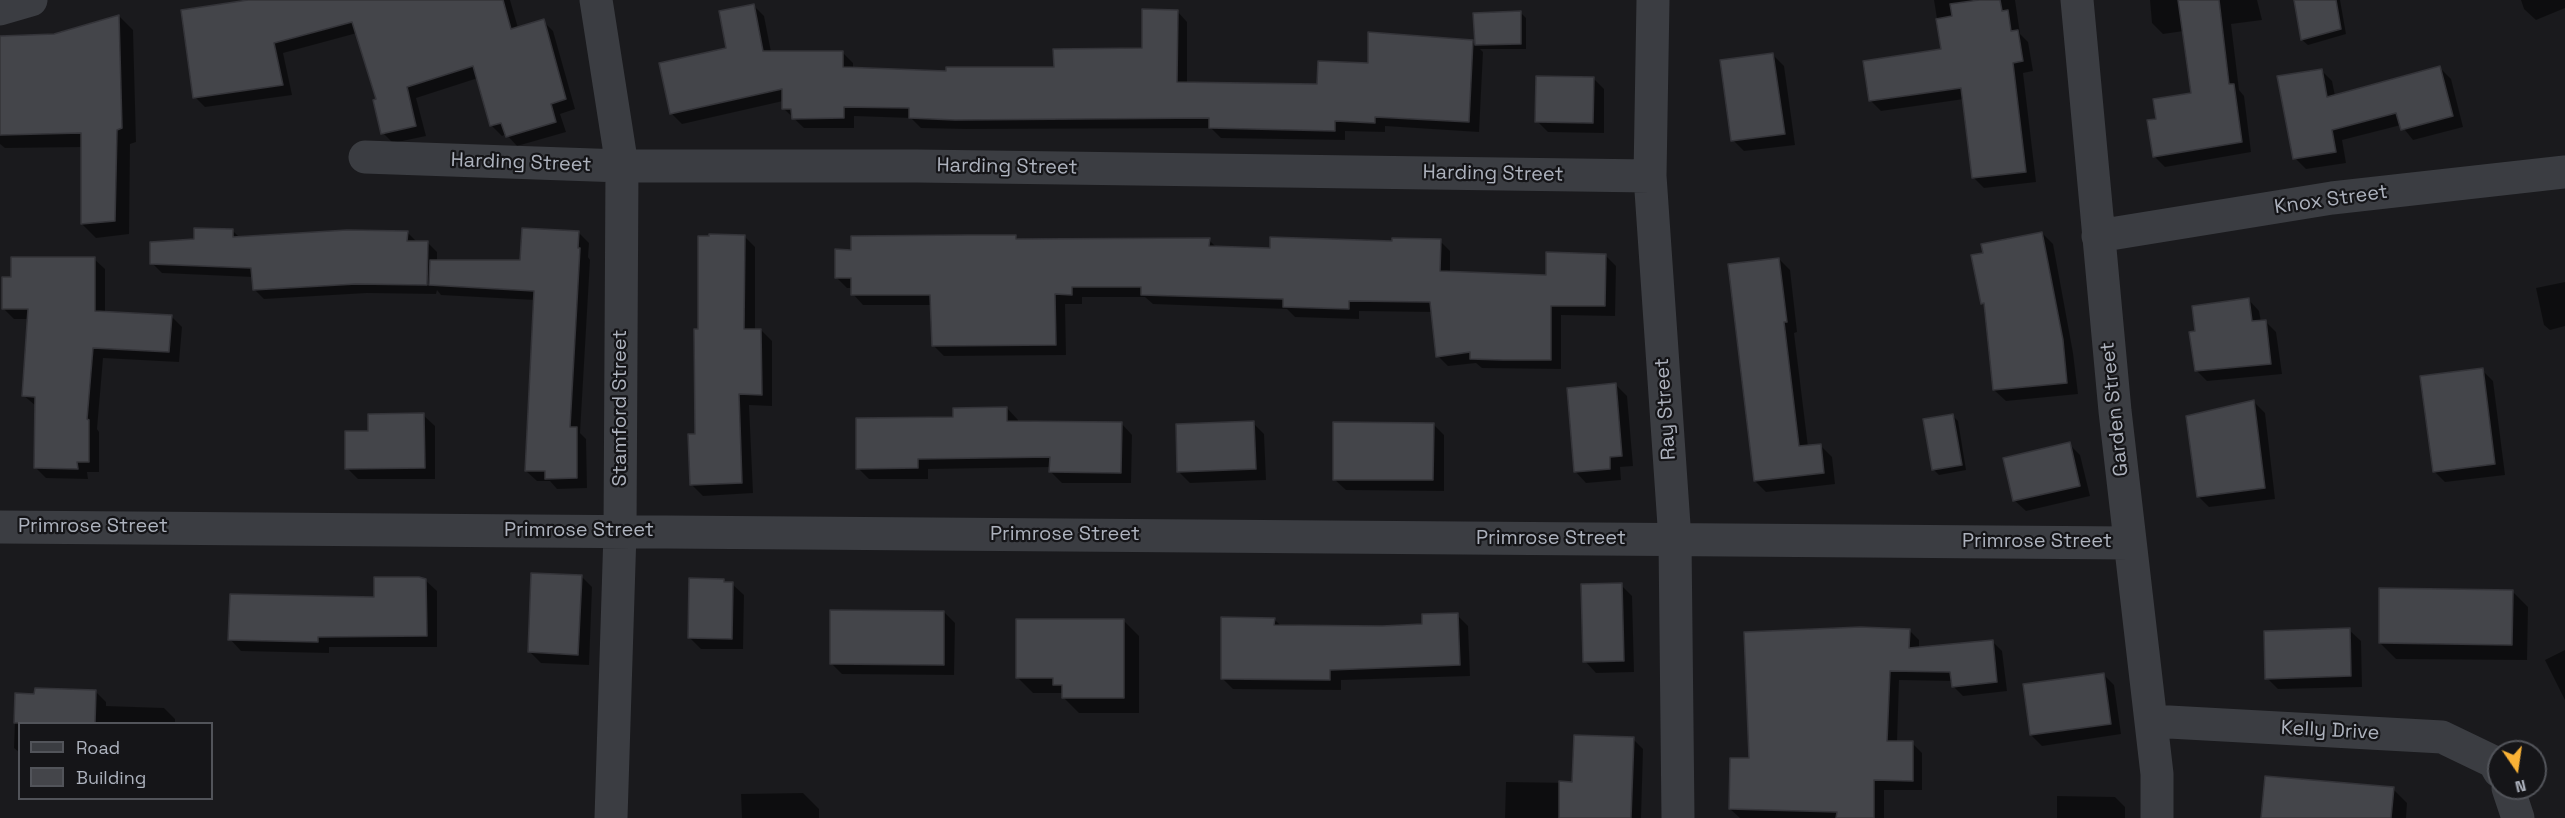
<!DOCTYPE html>
<html>
<head>
<meta charset="utf-8">
<style>
	body { margin:0 }
	#map { position:relative; width:2565px; height:818px; overflow:hidden; background:#1a1a1d; font-family:"Space Grotesk",sans-serif }
	canvas { display:block }
	.legend { position:absolute; left:18px; top:722px; width:195px; height:78px; box-sizing:border-box; background:#151518; border:2px solid #52545a; margin:0; padding:8px 10px; list-style:none; font-size:18px; color:#adb2bd }
	.legend li { display:flex; align-items:center; gap:12px; height:30px }
	.legend b { width:30px; border:2px solid #52545a }
	.north { position:absolute; left:2487px; top:740px; width:60px; height:60px; box-sizing:border-box; background:#151518; border:2px solid #52545a; border-radius:50%; rotate:167deg; font-size:16px; font-weight:700; line-height:24px; text-align:center; color:#adb2bd }
	.north::after { content:''; display:block; margin:auto; width:21px; height:27px; background:#f9b236; clip-path:polygon(50% 0,100% 100%,50% 72%,0 100%) }
</style>
</head>
<body>
<div id="map">
<canvas width="2565" height="818"></canvas>
<ul class="legend">
<li><b style="height:8px;background:#3b3d42"></b>Road</li>
<li><b style="height:16px;background:#44454a"></b>Building</li>
</ul>
<div class="north">N</div>
</div>
<script>
const g = document.querySelector('canvas').getContext('2d');
g.lineJoin = 'round';
function fill(path, color) { g.fillStyle = color; g.fill(path, 'evenodd'); }
function stroke(path, color, width, dash) { g.strokeStyle = color; g.lineWidth = width; g.lineCap = dash ? 'butt' : 'round'; g.setLineDash(dash || []); g.stroke(path); }
function drawText(font, color, halo, rows, align = 'center') {
  g.font = font + ' "Space Grotesk",sans-serif'; g.lineWidth = 4.5; g.setLineDash([]); g.textBaseline = 'middle'; g.strokeStyle = halo; g.fillStyle = color; for (const [text, x, y, turn = 0] of rows) {
    g.save(); g.translate(x, y); g.rotate((+turn || 0) * Math.PI / 180); g.textAlign = isNaN(turn) ? turn : align; if (halo) g.strokeText(text, 0, 0); g.fillText(text, 0, 0); g.restore();
  }
}
fill(new Path2D(`
	M251,0H510L518,28L543,21L553,31L575,109L560,114L566,132L517,146L506,134L502,136L492,126L478,78L416,98L426,136L393,143L383,133L378,100L357,33L283,53L292,95L205,107L195,97Z
	M1934,0H2015L2020,34L2028,42L2033,71L2023,73L2036,182L1984,188L1974,178L1964,99L1881,111L1871,101L1942,50Z
	M2150,0H2257L2262,20L2231,24L2239,90L2244,96L2251,152L2165,167L2155,157L2149,121L2158,120L2192,95L2184,31L2163,34L2152,23Z
	M2296,0H2340L2346,34L2308,45L2302,40Z
	M2521,0H2565V8L2536,20L2524,9Z
	M754,6L764,16L771,52H842L853,63V69L948,73L1056,68L1143,49L1177,11L1187,22V84L1318,85L1369,65L1472,42L1476,45L1475,14L1521,13L1526,18V49H1480L1483,52L1479,132L1385,126V132L1345,131V140L1221,138L1211,128L966,129L921,128L911,118L854,116V128H804L783,108V101L682,124L672,114L728,49Z
	M119,16L133,30L136,142L130,144L129,234L96,238L82,224L83,147L5,148L0,144V37L55,36Z
	M1773,55L1784,66L1795,145L1744,151L1733,140Z
	M2440,68L2451,79L2463,127L2413,140L2401,125L2342,140L2346,163L2306,169L2295,158L2321,70L2332,81L2335,96Z
	M1593,78L1604,89V133L1548,132L1537,121Z
	M233,231L240,238L407,232L417,242H427L437,252V262H522L578,232L589,243L588,257L590,260L580,433L586,439L587,488L557,489L550,481H537L526,471L535,300L441,295L437,290L436,294L367,293L264,299L254,289L253,277L162,273L152,263L195,241Z
	M2042,233L2053,244L2073,353L2078,394L2006,401L1994,390L1986,308L1982,303Z
	M744,236L755,247V330H761L772,341V406L749,405L753,493L703,496L692,485L696,435L700,331Z
	M1015,236L1020,241L1209,240L1217,248L1271,250L1440,241L1450,251V273L1548,276L1605,255L1616,266L1615,316L1561,315V369L1482,368L1476,363L1448,366L1438,356L1433,312L1359,311V319L1295,317L1287,309L1153,304L1145,297H1082V304H1065L1066,355L944,356L933,345L932,305H863L853,294V288H847L837,278L853,251Z
	M94,259L105,269V313L171,316L182,327L179,362L103,358L97,429L99,432V472H87L88,479L46,478L36,468V406L23,395L29,319H14L4,309Z
	M1779,259L1790,270L1797,332L1794,333L1808,447L1821,446L1832,457L1835,484L1766,492L1755,481Z
	M2565,282V326L2550,330L2544,325L2536,288Z
	M2248,299L2259,311L2261,322L2265,321L2276,332L2282,374L2207,381L2196,370L2197,333Z
	M2482,370L2493,381L2505,475L2445,482L2434,471Z
	M1616,385L1627,396L1633,466L1620,467L1621,480L1586,483L1575,471Z
	M2254,402L2265,413L2275,499L2209,507L2198,496Z
	M1007,408L1018,420V423H1121L1132,435L1131,483H1062L1051,472V467L928,469V479H869L858,468L955,418Z
	M423,415L435,426V479H358L347,468Z
	M1953,416L1958,421L1966,470L1939,475L1934,470Z
	M1253,423L1264,434L1266,480L1190,483L1179,472Z
	M1433,424L1444,435V491L1346,490L1334,479Z
	M2069,444L2080,455L2090,496L2026,511L2014,500Z
	M581,576L592,587L589,665L541,663L530,652Z
	M425,580L437,591V647H329V653L241,651L230,639L376,599Z
	M723,581L726,584H732L744,595L743,649H701L690,638Z
	M1621,585L1632,596L1634,672L1596,673L1585,661Z
	M2512,591L2528,607L2527,660L2396,659L2380,643Z
	M944,612L955,623L954,675L842,674L831,663Z
	M1457,615L1468,626L1470,676L1341,680V690L1233,689L1222,678L1274,619L1281,626L1382,628L1424,625Z
	M1123,620L1139,636V713H1079L1064,698V693H1033L1017,677Z
	M1909,630L1919,640V649L1992,641L2002,651L2007,691L1963,696L1953,686L1952,681L1899,680L1897,742L1912,743L1922,753V790H1884V818H1740L1730,809L1751,760Z
	M2349,630L2361,641L2362,687L2278,689L2267,678Z
	M2565,650V700L2545,660Z
	M2103,674L2114,685L2121,734L2042,746L2031,735Z
	M95,691L106,702V706L164,708L175,719V724H20V753L14,748L16,695Z
	M1633,739L1643,749L1641,818H1505L1506,782L1574,783Z
	M2393,789L2407,803L2406,818H2263Z
	M803,793L819,809V818H742L741,794Z
	M2057,796L2115,797L2125,807V818H2057Z`), '#0007');
const building = new Path2D(`
	M248,0H503L511,29L544,19L566,99L551,104L556,122L506,137L501,123L490,126L473,66L407,87L416,126L381,134L373,100L376,99L352,22L274,43L283,85L193,98L181,10Z
	M1979,0H2000L2002,11L2008,10L2011,31L2018,30L2023,61L2013,63L2026,172L1972,178L1961,88L1869,101L1863,61L1941,49L1936,19L1952,16L1950,4Z
	M2178,0H2219L2229,84H2234L2242,142L2153,157L2147,120L2156,119L2153,99L2191,93Z
	M2294,0H2336L2341,29L2301,40Z
	M754,4L763,51H843V67L946,71V67H1054L1053,49L1142,48V9L1178,10L1177,82L1317,84L1318,61L1368,63V32L1473,40L1469,122L1375,117V123L1335,121V131L1209,128V118L955,120L909,118V108L844,107V118L792,119L791,109H782V89L670,114L659,63L726,48L719,11Z
	M1521,11V44L1475,45L1473,13Z
	M119,15L122,128L117,130L115,221L81,224V133L0,135V36L54,34Z
	M1773,53L1785,134L1731,141L1720,60Z
	M2440,66L2453,116L2401,130L2396,113L2332,130L2336,152L2293,159L2277,76L2322,69L2327,97Z
	M1536,76L1594,77L1593,123L1535,122Z
	M194,228L233,229V237L347,230L408,231L407,241H428L427,285L356,284L253,290L251,268L150,264V242L194,239Z
	M522,228L579,231L578,248H580L570,427H577V478L545,479V471H525L534,291L429,285L430,260H520Z
	M2042,232L2063,340L2067,383L1993,390L1984,303L1981,304L1971,255L1983,253L1981,244Z
	M709,234L745,235L744,329H761L762,395L739,394L742,483L690,485L688,434H695L694,329H698V236H709Z
	M967,235H1016V239L1210,238L1209,246L1270,248V237L1392,241V238L1441,239L1440,271L1546,275V252L1606,254L1605,306H1551V360H1503L1470,359V352L1436,357L1430,302L1349,301V309L1283,307V299L1141,295V287H1072V295L1055,294L1056,345L932,346L930,295H851V278H835V249L851,250V236Z
	M11,257H95V311L172,315L169,352L93,348L87,419L89,420V462H77L78,469L34,468L35,397L22,396L28,309H2V277H11Z
	M1779,258L1787,322H1784L1799,446L1821,444L1824,473L1754,481L1728,264Z
	M2249,298L2252,321L2266,320L2271,364L2195,371L2189,332L2195,331L2192,306Z
	M2483,368L2495,464L2433,472L2420,376Z
	M1616,383L1622,456L1610,457V469L1574,472L1567,388Z
	M2254,400L2265,488L2197,497L2186,416Z
	M1007,407V421L1122,422L1121,473L1049,472L1050,457L918,459V468L856,469V418L953,417V408Z
	M424,413L425,468L345,469V431H368V414Z
	M1953,414L1962,465L1932,470L1923,419Z
	M1254,421L1256,469L1177,472L1176,424Z
	M1333,422L1434,423L1433,480H1333Z
	M2070,442L2080,486L2013,501L2003,458Z
	M531,573L582,575L578,655L528,652Z
	M374,577H419L426,579L427,636L318,637V642L228,640L230,594L374,597Z
	M689,578L724,579V582H733L732,639L688,638Z
	M1622,583L1624,661L1583,662L1581,584Z
	M2379,588L2513,590L2512,645L2379,643Z
	M830,610L944,611V665L830,664Z
	M1458,613L1460,665L1330,670V680L1221,679V617L1275,618L1274,625L1382,626L1422,624V614Z
	M1016,619H1124V698H1062V685H1053V678H1016Z
	M1860,627L1910,629L1909,648L1993,640L1997,682L1952,687L1950,672L1890,671L1887,741H1913V781L1874,780V818H1836L1837,812L1729,809L1730,758H1749L1744,632Z
	M2350,628L2351,676L2265,679L2264,631Z
	M2104,673L2111,724L2030,735L2023,684Z
	M35,688L96,690L95,723H14L15,693L34,694Z
	M1574,735L1634,737L1631,818H1559V781L1572,782Z
	M2265,776L2394,787L2391,818H2261Z`);
fill(building, '#44454a');
stroke(building, '#343439', 1.5);
stroke(new Path2D(`
	M596,0L622,166L620,532L611,818
	M1653,0L1650,176L1675,540L1678,818
	M2077,0L2115,411L2157,774V818
	M0,9L31,0
	M365,157L622,166H917L1650,176
	M2098,236L2332,198L2565,172
	M0,527L2130,543
	M2151,721L2442,737L2494,762L2499,771
	M2508,788L2518,818`), '#3b3d42', 33);
drawText('20px', '#adb2bd', '#151518', [
	["Harding Street",521,163,2],
	["Harding Street",1007,167,1],
	["Harding Street",1493,174,1],
	["Knox Street",2331,200,-8],
	["Stamford Street",621,408,-90],
	["Ray Street",1666,409,-94],
	["Garden Street",2115,409,-96],
	["Primrose Street",93,527],
	["Primrose Street",579,531],
	["Primrose Street",1065,535],
	["Primrose Street",1551,539],
	["Primrose Street",2037,542],
	["Kelly Drive",2330,731,3]
]);
</script>
</body>
</html>
